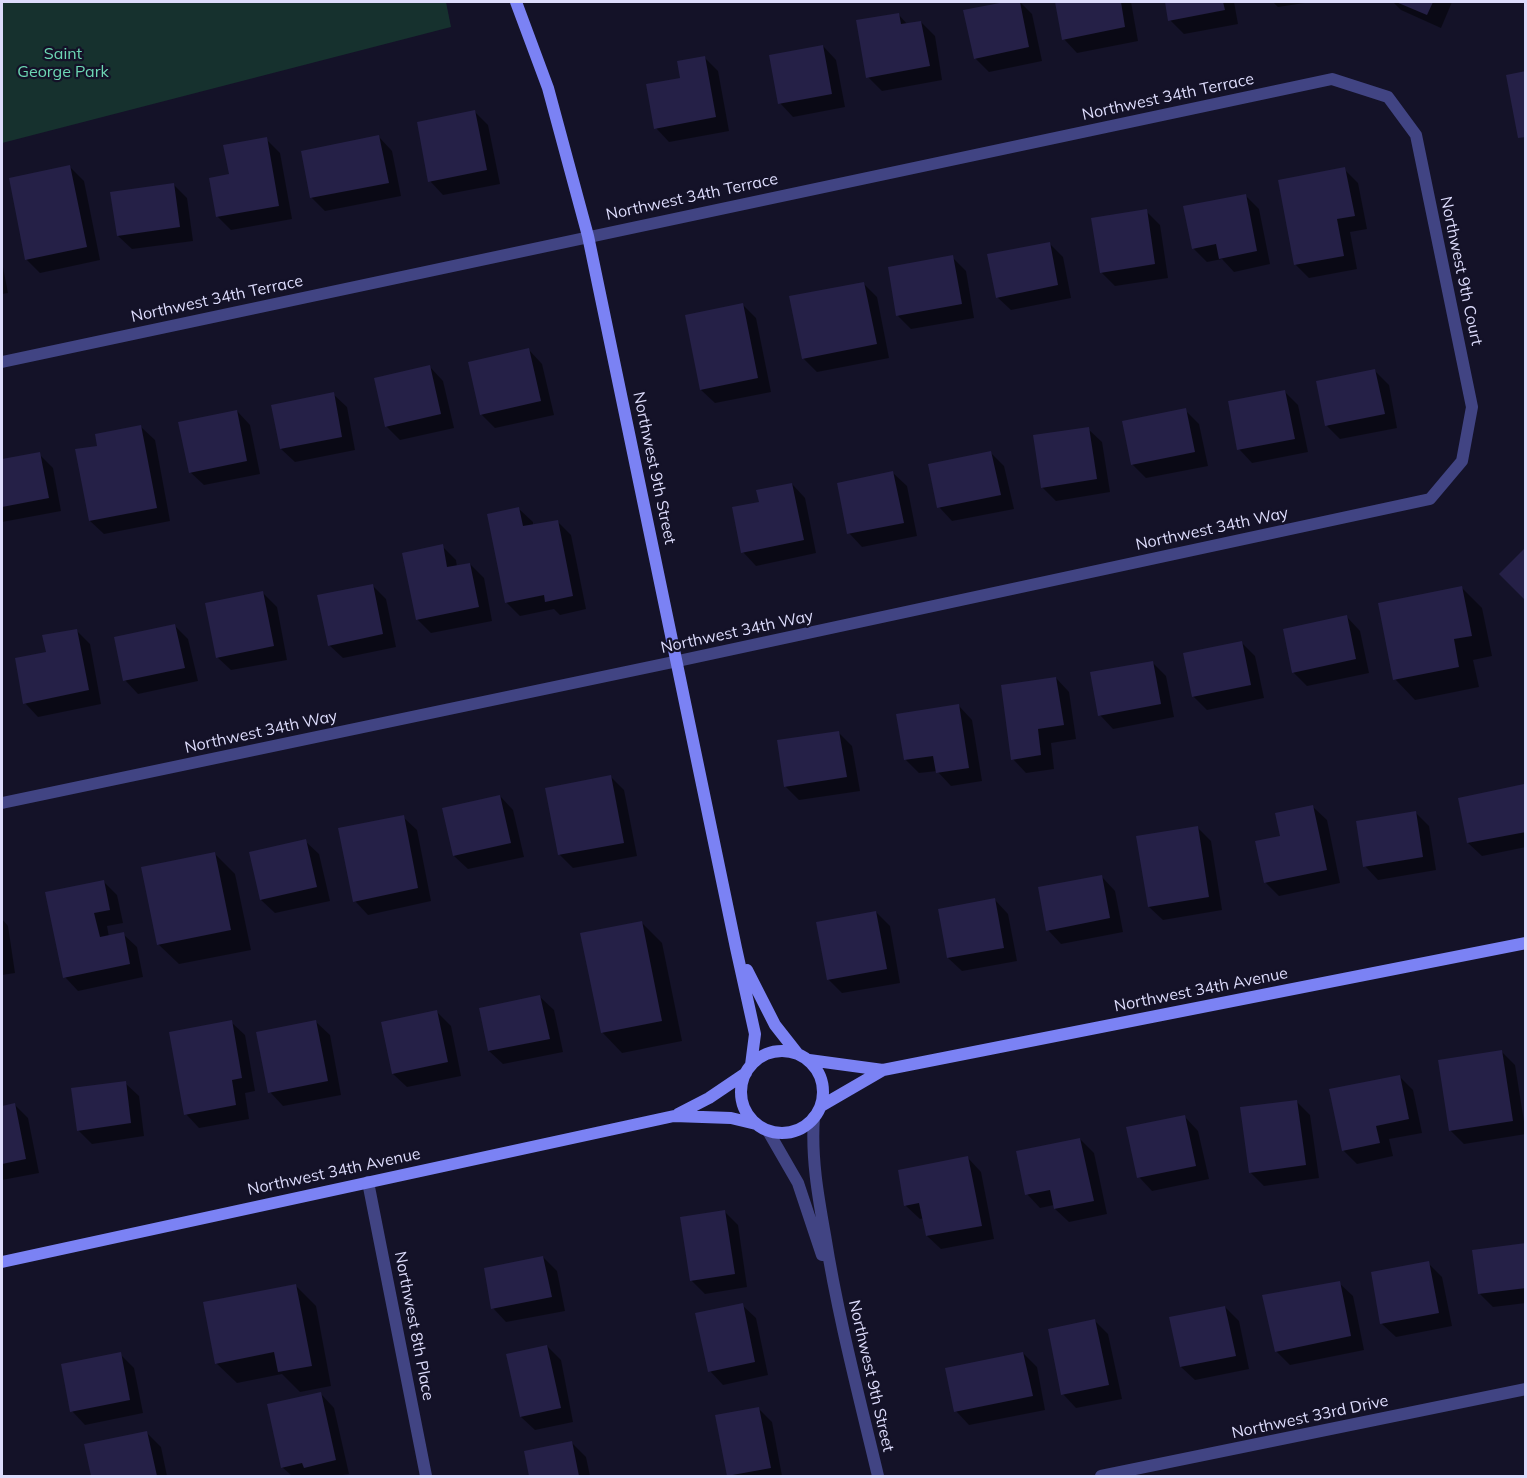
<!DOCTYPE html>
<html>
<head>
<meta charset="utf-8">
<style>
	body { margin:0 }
	#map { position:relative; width:1527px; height:1478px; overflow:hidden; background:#141228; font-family:Mulish,sans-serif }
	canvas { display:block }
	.frame { position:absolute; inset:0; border:3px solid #dddcfc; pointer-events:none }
</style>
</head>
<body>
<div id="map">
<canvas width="1527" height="1478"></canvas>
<div class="frame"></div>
</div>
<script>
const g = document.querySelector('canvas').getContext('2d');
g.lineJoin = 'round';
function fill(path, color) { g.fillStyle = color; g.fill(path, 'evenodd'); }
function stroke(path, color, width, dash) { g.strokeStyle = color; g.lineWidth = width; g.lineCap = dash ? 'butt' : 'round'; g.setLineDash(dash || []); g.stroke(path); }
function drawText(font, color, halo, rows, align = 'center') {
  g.font = font + ' Mulish,sans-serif'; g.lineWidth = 4.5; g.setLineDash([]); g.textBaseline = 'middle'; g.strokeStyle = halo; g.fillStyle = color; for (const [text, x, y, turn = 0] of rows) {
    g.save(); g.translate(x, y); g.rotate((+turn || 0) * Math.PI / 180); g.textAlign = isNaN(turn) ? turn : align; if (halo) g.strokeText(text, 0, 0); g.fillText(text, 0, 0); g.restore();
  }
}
fill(new Path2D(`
	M2,2H446L451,27L2,143Z`), '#16312e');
fill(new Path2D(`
	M1012,2H1020L1032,14L1042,61L989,72L975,58L965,11Z
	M1057,2H1131L1138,41L1077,53L1064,39Z
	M1167,2H1234L1238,24L1184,34L1170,20Z
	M1273,2H1311L1278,7Z
	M1393,2H1452L1441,28L1401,10Z
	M898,14L908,25L921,22L935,36L942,80L882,91L868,77Z
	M823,46L836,60L845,107L793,117L780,103Z
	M704,57L718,71L729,131L669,142L656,128L681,79Z
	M475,112L488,125L500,184L443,195L430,181Z
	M379,137L392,151L401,196L325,211L311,197Z
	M266,139L280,153L292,219L231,230L217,216L230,176Z
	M70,167L84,181L100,260L40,273L26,259Z
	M1344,169L1358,183L1367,229L1350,232L1357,269L1309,278L1295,264Z
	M173,184L187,198L193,241L132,249L118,236Z
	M1245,195L1259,209L1270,264L1234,272L1222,259L1207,262L1193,248Z
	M1146,211L1160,225L1168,278L1115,286L1101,272Z
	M1050,244L1063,257L1071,298L1011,310L997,297Z
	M952,257L966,271L974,318L911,329L898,316Z
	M2,262L8,293L2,294Z
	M863,283L877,297L889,358L817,372L803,358Z
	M742,304L756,318L771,392L715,403L701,390Z
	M529,350L542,364L554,415L495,428L481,414Z
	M430,367L443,381L454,428L400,440L386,426Z
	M1375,371L1389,385L1397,428L1340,439L1327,426Z
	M1285,392L1298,405L1308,452L1252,463L1239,449Z
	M333,394L347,407L355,450L295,462L281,449Z
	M1185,410L1199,424L1208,466L1146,478L1132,464Z
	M237,411L250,425L260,474L204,485L190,472Z
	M141,427L155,440L170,521L104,534L90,521L99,447Z
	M1088,429L1102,442L1110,492L1056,501L1042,487Z
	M991,453L1004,466L1014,509L952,521L939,507Z
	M39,454L53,468L61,511L2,522V461Z
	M893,473L907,486L917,536L862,547L849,533Z
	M792,484L805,498L816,553L756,566L743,552L761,503Z
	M519,509L533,522V526L557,521L571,535L586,609L560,615L554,609L520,616L506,602Z
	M442,546L456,560L457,567L470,564L484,578L492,621L431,633L417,619Z
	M372,585L386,599L396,647L343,658L329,645Z
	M1462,588L1482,608L1492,656L1473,660L1479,687L1415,700L1395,679Z
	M263,593L277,607L287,660L231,670L217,657Z
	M1347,617L1360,631L1369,673L1307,686L1293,672Z
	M175,626L188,639L198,681L138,694L125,680Z
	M76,630L90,644L101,704L38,717L25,703L47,653Z
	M1241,642L1255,656L1264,698L1207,710L1193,696Z
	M1152,662L1166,676L1174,717L1113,729L1100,715Z
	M1056,678L1069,692L1076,739L1051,743L1054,769L1026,773L1013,759Z
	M959,706L972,720L982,781L951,786L937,771L919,773L905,759Z
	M838,732L852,746L860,791L799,800L785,786Z
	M611,777L624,790L637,856L573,868L560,855L547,789Z
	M1524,785L1526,787V847L1482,856L1468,843Z
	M500,796L513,810L524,857L468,869L454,856Z
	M1313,807L1327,820L1340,883L1279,896L1265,882L1281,837Z
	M1415,812L1429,826L1436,870L1378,880L1365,866Z
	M403,817L417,830L431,901L368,915L355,901Z
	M1197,827L1211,841L1222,910L1163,920L1149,907Z
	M305,841L319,854L330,901L275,913L261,900Z
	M215,854L235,874L251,950L179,964L158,944Z
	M1102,877L1115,891L1123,932L1061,944L1048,930Z
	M103,881L117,895L123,923L107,926L109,937L123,934L137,947L143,977L78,991L65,977Z
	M995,900L1008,914L1017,961L962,971L948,958Z
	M876,912L890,926L900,983L842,993L829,980L818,923Z
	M2,919L8,926L15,973L2,975Z
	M641,922L662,943L682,1041L622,1053L602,1032Z
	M540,997L554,1010L563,1052L503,1064L489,1051Z
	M437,1012L451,1026L461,1076L407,1087L393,1074Z
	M231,1022L245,1035L255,1091L245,1093L249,1119L199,1128L186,1114Z
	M316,1022L330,1035L341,1095L283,1106L270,1092Z
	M1502,1052L1515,1065L1526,1134L1464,1144L1450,1130Z
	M1399,1076L1413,1090L1422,1133L1389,1139L1393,1156L1357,1164L1343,1150Z
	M125,1083L139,1096L144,1136L92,1144L78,1130Z
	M1297,1102L1310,1115L1319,1178L1264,1186L1250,1172Z
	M15,1105L28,1118L39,1173L2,1180V1107Z
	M1185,1117L1198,1131L1209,1179L1152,1191L1139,1177Z
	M1080,1139L1094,1153L1107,1214L1069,1222L1055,1209L1054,1205L1040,1208L1027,1194Z
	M968,1158L981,1172L994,1239L941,1249L927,1236L924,1218L920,1219L906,1206L899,1172Z
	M724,1211L738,1225L747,1287L705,1294L691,1280Z
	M1526,1244V1303L1493,1307L1480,1294Z
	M543,1257L557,1271L565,1311L506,1322L493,1308Z
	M1428,1263L1442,1277L1452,1326L1396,1337L1382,1324Z
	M1339,1283L1353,1296L1364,1350L1290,1365L1276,1351Z
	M295,1285L316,1306L331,1386L300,1392L282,1374L237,1383L216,1363Z
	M742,1305L756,1318L768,1375L723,1385L710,1371Z
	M1225,1307L1239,1321L1249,1369L1195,1380L1181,1367Z
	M1095,1321L1108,1334L1122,1399L1076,1408L1063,1394Z
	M547,1346L561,1360L573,1422L535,1430L521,1417Z
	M1023,1353L1037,1367L1045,1410L969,1425L956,1411Z
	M120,1354L134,1368L143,1413L85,1425L72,1411Z
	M321,1394L334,1408L349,1474L336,1476H292L282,1467Z
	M758,1408L772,1422L782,1476H729L717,1416Z
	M147,1433L161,1447L167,1476H93L86,1445Z
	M572,1443L586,1457L590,1476H531L526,1452Z`), '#0007');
fill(new Path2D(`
	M1005,2H1020L1029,47L974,59L963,10Z
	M1055,2H1121L1125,27L1062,40Z
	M1165,2H1223L1225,10L1168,21Z
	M1396,2H1433L1427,15Z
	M899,13L901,24L921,21L930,66L866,78L856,20Z
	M823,45L832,94L778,104L769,55Z
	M705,56L716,117L654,129L646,84L680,78L677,61Z
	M1526,71V137L1518,138L1506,75Z
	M475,110L487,170L428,182L417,122Z
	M379,135L389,183L310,198L301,151Z
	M267,137L279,206L216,217L209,178L229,174L223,145Z
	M70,165L87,247L25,260L9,178Z
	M1345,167L1355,216L1337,219L1344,256L1294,265L1278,180Z
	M174,183L180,227L117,236L110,192Z
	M1246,194L1257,251L1219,259L1216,244L1192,249L1183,206Z
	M1147,209L1155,264L1100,273L1091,218Z
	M1050,242L1058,285L996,298L987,254Z
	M953,255L962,304L896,316L888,267Z
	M864,282L877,344L802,359L789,296Z
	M743,303L758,378L700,390L685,315Z
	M529,348L541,401L480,415L468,362Z
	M430,365L441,414L385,427L374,378Z
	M1375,369L1385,414L1325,426L1316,381Z
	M1285,390L1295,439L1237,450L1228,401Z
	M334,392L342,437L280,449L271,405Z
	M1186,408L1195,452L1131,465L1122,421Z
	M237,410L247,461L189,473L178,422Z
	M141,425L157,508L89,521L75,449L97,446L95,434Z
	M1089,427L1097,479L1041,488L1033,435Z
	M991,451L1001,495L937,508L928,464Z
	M40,452L49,498L2,507V459Z
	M893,471L904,523L847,534L837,483Z
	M792,483L804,540L741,553L732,507L759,502L756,490Z
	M519,507L523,526L558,520L573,596L545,602L544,595L505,603L487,514Z
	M443,544L447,567L470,563L479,607L416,620L402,553Z
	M1526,547V601L1499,574Z
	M373,584L383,634L328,646L317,595Z
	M1462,586L1472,636L1454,639L1459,667L1393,680L1378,603Z
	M263,591L274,646L216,658L205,603Z
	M1347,615L1356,659L1292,673L1283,629Z
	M175,624L185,668L123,681L114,637Z
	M77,629L89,690L23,704L15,658L46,652L42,635Z
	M1242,641L1251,685L1192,697L1183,653Z
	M1153,661L1161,704L1098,716L1090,672Z
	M1056,677L1064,725L1038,729L1041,755L1011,760L1001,685Z
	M959,704L969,768L936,773L933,756L904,760L896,714Z
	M839,731L847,777L784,787L777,740Z
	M611,775L624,843L558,855L545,788Z
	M1524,784L1526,832L1467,843L1458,798Z
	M500,795L511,843L453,856L442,808Z
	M1313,805L1327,870L1264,883L1255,841L1280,836L1275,813Z
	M1416,811L1423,857L1363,867L1356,821Z
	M404,815L418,888L353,902L338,828Z
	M1198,826L1209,897L1148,907L1136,836Z
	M306,839L317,887L260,900L249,852Z
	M215,852L231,930L157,945L141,867Z
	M1102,875L1110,918L1046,931L1038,887Z
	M104,880L110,910L94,913L100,937L124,932L130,964L63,978L45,892Z
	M995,898L1004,948L947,958L938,909Z
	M876,911L887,969L827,980L816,922Z
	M642,921L662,1021L601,1033L580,933Z
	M540,995L550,1039L488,1051L479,1008Z
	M437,1010L448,1062L392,1074L381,1022Z
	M232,1020L242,1078L232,1080L236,1105L184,1115L169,1032Z
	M316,1020L328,1081L268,1093L256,1032Z
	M1502,1050L1513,1121L1449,1131L1438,1060Z
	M1400,1075L1409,1119L1376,1126L1380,1143L1342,1151L1329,1089Z
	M126,1081L131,1123L77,1131L71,1088Z
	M1297,1100L1306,1165L1249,1173L1240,1107Z
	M15,1103L26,1159L2,1164V1106Z
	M1185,1115L1196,1166L1137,1178L1126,1127Z
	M1080,1138L1094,1201L1054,1209L1050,1190L1025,1195L1016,1151Z
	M968,1156L982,1226L926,1236L919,1203L904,1206L898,1170Z
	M725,1210L735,1274L690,1281L680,1217Z
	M1526,1243V1288L1478,1294L1472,1250Z
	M543,1256L552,1297L491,1309L484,1268Z
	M1429,1261L1439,1313L1380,1324L1371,1272Z
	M1340,1281L1351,1336L1275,1352L1262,1295Z
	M296,1284L312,1366L278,1372L274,1352L215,1364L203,1302Z
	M743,1303L755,1362L708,1372L695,1313Z
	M1225,1306L1236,1356L1180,1367L1169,1317Z
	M1095,1319L1109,1385L1061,1395L1048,1329Z
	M547,1345L561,1408L520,1417L506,1354Z
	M121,1352L130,1400L70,1412L61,1364Z
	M1023,1352L1033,1396L954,1412L945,1368Z
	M321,1392L336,1460L304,1468L302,1463L281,1468L267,1404Z
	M759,1407L771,1468L727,1476L715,1415Z
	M147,1431L157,1476H91L84,1444Z
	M572,1441L579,1476H529L524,1451Z`), '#252047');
stroke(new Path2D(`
	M2,362L1332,79L1388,97L1416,135L1472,407L1462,461L1430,499L678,661L2,803
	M814,1117C811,1157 818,1196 825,1235C838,1317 859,1396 878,1476
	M768,1131L798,1183L822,1255
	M368,1182L426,1476
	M1101,1476L1526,1389`), '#414483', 12);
stroke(new Path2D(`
	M516,2L548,88L588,236L736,948L755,1034L751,1065
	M747,970L775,1025L797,1053
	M741 1092a41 41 0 1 1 82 0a41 41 0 1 1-82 0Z
	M809,1060L883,1070L1526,943
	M821,1106L883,1070
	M678,1114L709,1098L746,1073
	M2,1262L674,1116L731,1118L756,1124`), '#7b82f4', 12);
drawText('16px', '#6dd7b4', '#141228', [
	["Saint",63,54],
	["George Park",63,72]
]);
drawText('16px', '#dddcfc', '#141228', [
	["Northwest 34th Terrace",1168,97,-12],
	["Northwest 34th Terrace",692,197,-12],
	["Northwest 9th Court",1461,271,78],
	["Northwest 34th Terrace",217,299,-12],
	["Northwest 9th Street",654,468,78],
	["Northwest 34th Way",1212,529,-12],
	["Northwest 34th Way",737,632,-12],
	["Northwest 34th Way",261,732,-12],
	["Northwest 34th Avenue",1201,990,-11],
	["Northwest 34th Avenue",334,1172,-12],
	["Northwest 8th Place",414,1326,79],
	["Northwest 9th Street",871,1376,77],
	["Northwest 33rd Drive",1310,1417,-12]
]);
</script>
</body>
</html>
